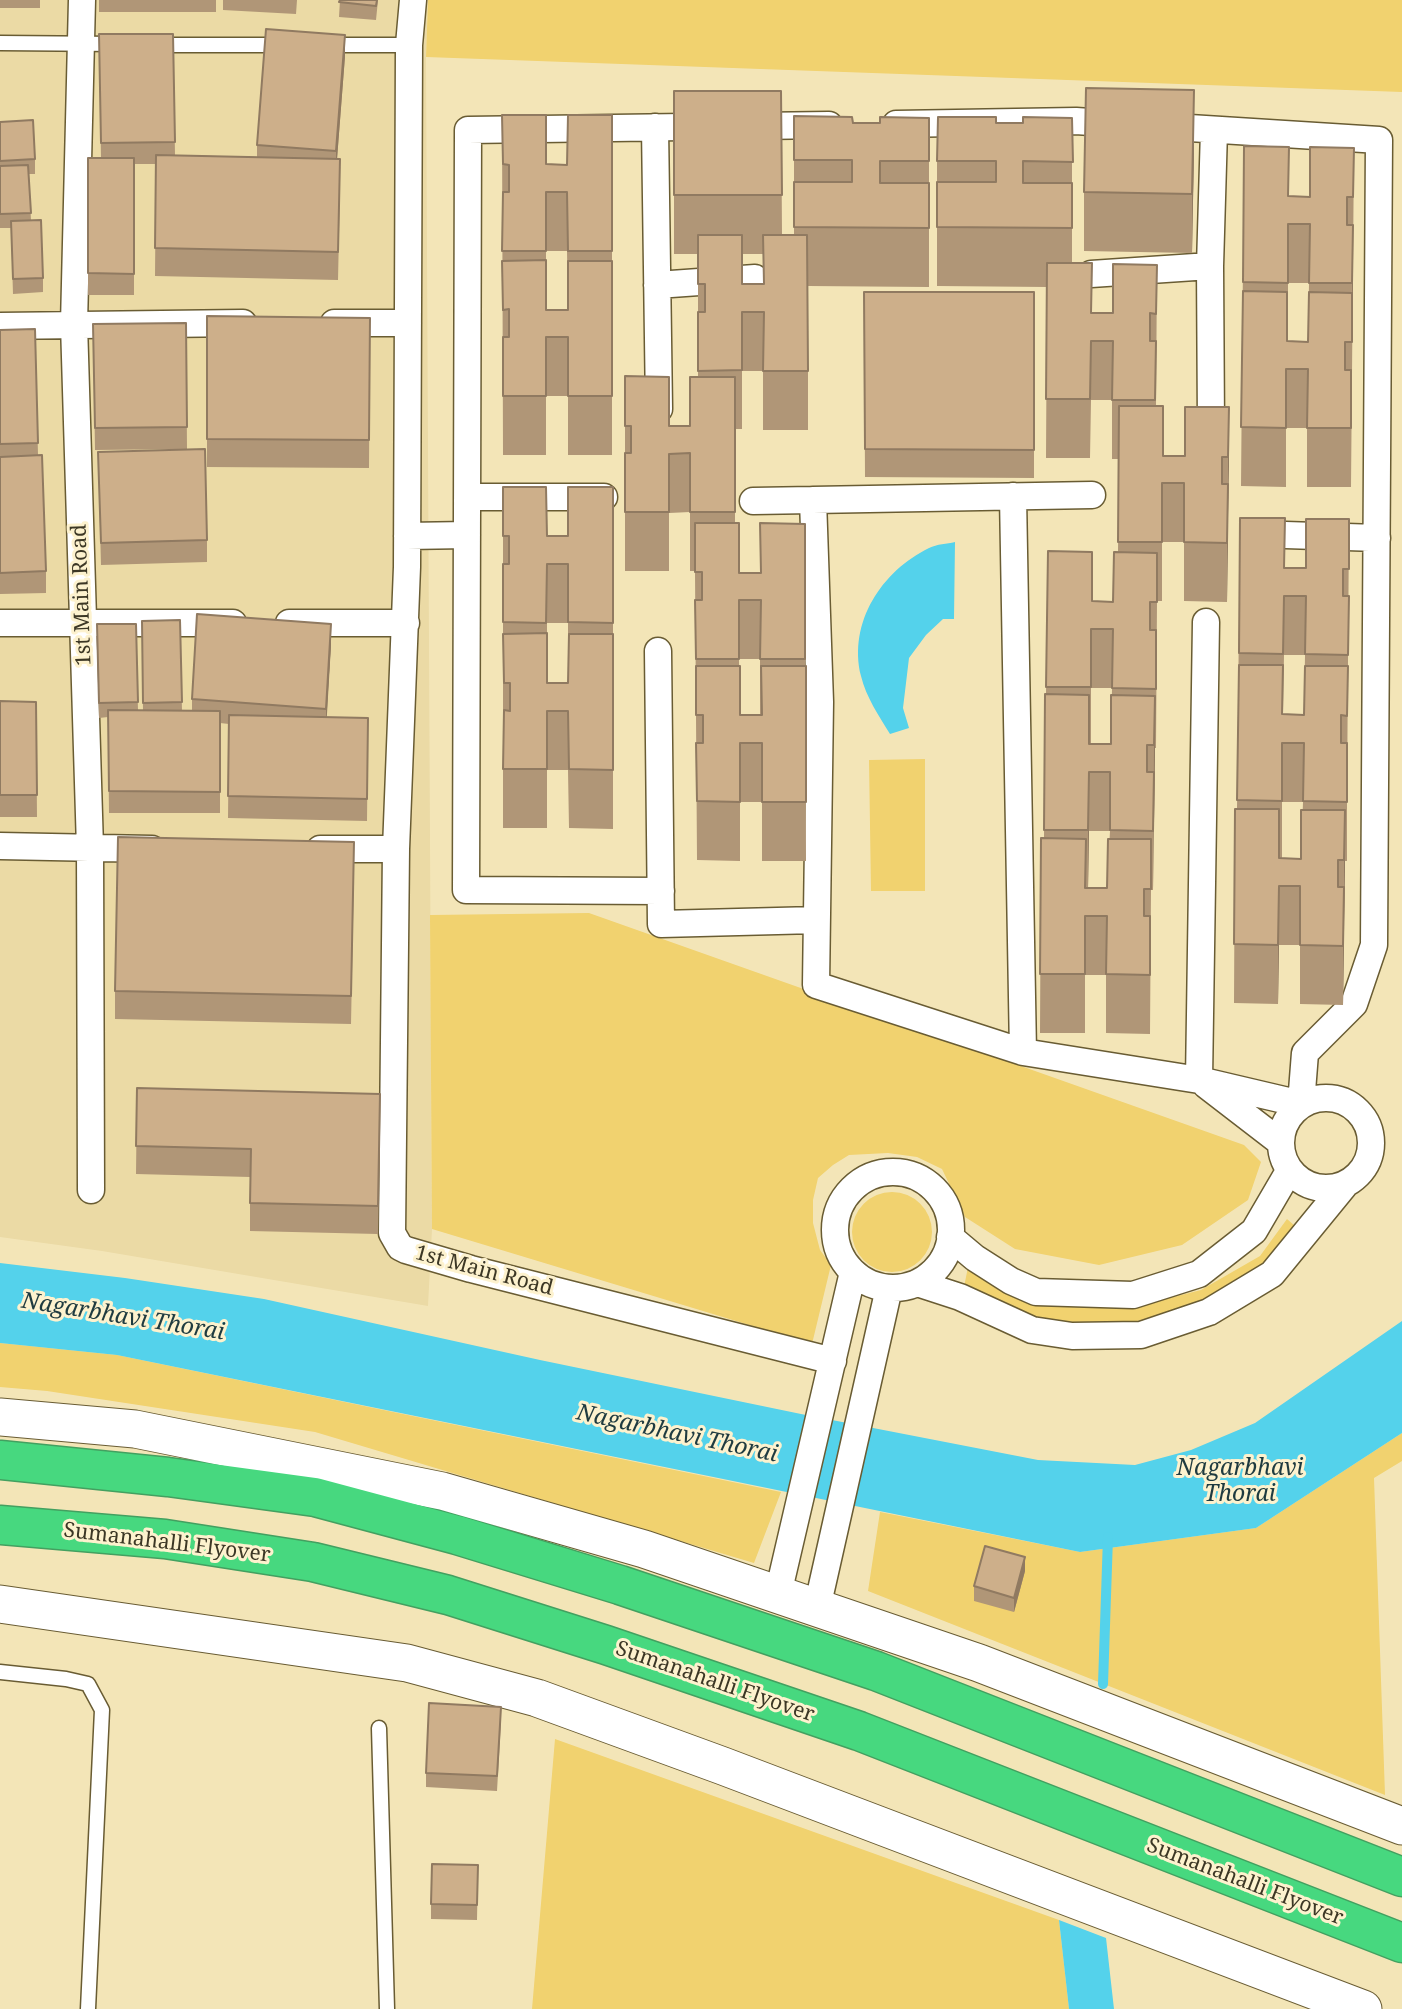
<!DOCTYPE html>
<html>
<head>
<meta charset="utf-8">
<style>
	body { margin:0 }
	canvas { display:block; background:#f3e5b7 }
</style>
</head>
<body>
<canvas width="1402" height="2009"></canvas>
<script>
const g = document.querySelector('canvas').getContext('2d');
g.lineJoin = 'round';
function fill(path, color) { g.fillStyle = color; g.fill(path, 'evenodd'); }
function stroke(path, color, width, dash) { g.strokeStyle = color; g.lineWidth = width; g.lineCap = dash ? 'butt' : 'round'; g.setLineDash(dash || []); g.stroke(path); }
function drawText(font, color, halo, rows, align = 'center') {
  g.font = font + ' "Noto Serif",serif'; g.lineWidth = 6; g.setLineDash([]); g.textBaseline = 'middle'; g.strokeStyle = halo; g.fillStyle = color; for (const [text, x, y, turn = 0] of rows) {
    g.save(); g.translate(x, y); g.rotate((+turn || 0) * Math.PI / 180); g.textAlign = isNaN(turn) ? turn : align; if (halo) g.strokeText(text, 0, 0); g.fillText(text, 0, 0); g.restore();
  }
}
fill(new Path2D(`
	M0,0H428L426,57L432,1229L428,1306L102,1251L0,1237Z`), '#ebdaa5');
fill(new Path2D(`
	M428,0H1402V92L426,57Z
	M925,759V891H871L869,760Z
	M589,913L1244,1145L1261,1162L1248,1200L1182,1245L1099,1265L1015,1249L965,1217L942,1169L917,1157L888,1153L849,1155L833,1165L818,1178L813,1200V1223L820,1250L831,1265L812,1344L432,1229L430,915Z
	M852 1232a40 40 0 1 1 80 0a40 40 0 1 1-80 0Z
	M1287,1219L1295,1226L1265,1266L1204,1303L1137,1321L1072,1323L1032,1317L964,1287L968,1267L1134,1307L1201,1290L1260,1256Z
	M0,1343L117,1355L781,1492L754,1563L315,1432L47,1391L0,1387Z
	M1402,1433V1461L1374,1478L1385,1795L868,1591L880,1512L1080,1552L1256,1528Z
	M555,1739L1059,1920L1069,2009H532Z`), '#f1d26f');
fill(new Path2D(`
	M955,542L954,619H943L926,635L909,658L903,708L909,728L890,734C879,716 866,697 861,676C848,622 882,571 929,548C937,544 947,544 955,542Z
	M0,1263L125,1278L264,1299L540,1360L801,1414L1038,1460L1135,1465L1191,1450L1255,1423L1402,1321V1433L1256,1528L1080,1552L117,1355L0,1343Z
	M1059,1920L1106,1938L1114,2009H1069Z`), '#54d2eb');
stroke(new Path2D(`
	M1103,1684L1108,1537`), '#54d2eb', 10);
const lane = new Path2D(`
	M0,43L118,44
	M155,45H282
	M327,45H409
	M0,1672L66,1679L88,1684L102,1710L88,2009
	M379,1728L387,2009`);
const street = new Path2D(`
	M82,0L74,324L90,848L91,1190
	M413,0L409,45L407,567L396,849L392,1233L400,1247L406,1250L471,1269L833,1361
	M896,124L1076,121L1119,124
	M655,127L659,409
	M1091,274L1210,266
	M657,285L755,278
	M334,323H408
	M0,326L243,323
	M1211,428L1210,266L1214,130
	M1013,496L1023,1052L816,985L820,702L813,500L1092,495
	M467,497H604
	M753,501L813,500
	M1255,534L1377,538
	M407,536L467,535
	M0,623H233
	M289,623H406
	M658,651L661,924L816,920
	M0,846L152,849
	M320,849H396
	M661,891L466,890L468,130L829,125
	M1023,1052L1199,1080L1301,1104L1305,1053L1354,1004L1374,945L1379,140L1158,126
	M1199,1080L1206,622
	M1206,1085L1280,1142
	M1281 1143a45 45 0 1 1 90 0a45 45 0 1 1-90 0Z
	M835 1230a58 58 0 1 1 116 0a58 58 0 1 1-116 0Z
	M950,1237L975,1258L1011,1281L1036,1292L1133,1295L1199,1274L1254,1231L1289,1171
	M917,1283L960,1297L1032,1330L1072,1336L1141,1335L1209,1312L1272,1274L1344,1186
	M778,1594L853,1272
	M817,1608L889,1288`);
const secondary = new Path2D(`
	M0,1417L135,1429L442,1491L644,1549L979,1663L1402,1826
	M0,1604L407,1663L537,1698L723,1766L1363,2009`);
const highway = new Path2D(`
	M0,1460L168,1477L315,1497L457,1535L620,1585L876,1671L1402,1877
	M0,1525L165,1539L313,1562L448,1595L606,1645L859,1731L1402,1943`);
stroke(lane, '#695c33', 17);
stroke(street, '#695c33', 29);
stroke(secondary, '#695c33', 39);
stroke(highway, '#43a060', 41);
stroke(lane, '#fff', 14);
stroke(street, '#fff', 26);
stroke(secondary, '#fff', 37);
stroke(highway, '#47d87f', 38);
fill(new Path2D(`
	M0,0H40V8H0Z
	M99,0H216V12H99Z
	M223,0H297L296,14L223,10Z
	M340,0H378L376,20L339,17Z
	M99,34H173L175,155L257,157V145L345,56L337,159L340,187L338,280L155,276L156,164H134V295H88V158H101Z
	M674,91H781L782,235H794V116L853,123H880L929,118V287L808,286V430H763V371H742V429H735V523L739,573H760L805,524L806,861H762V802H740V861L697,860L695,571H690V512L669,513V571H625V376L669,426H690L698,377V254H674ZM742,254H763V284H742ZM739,659H760V715H740Z
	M502,115L546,164L567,165L612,115V455H568V396H546V455H503ZM546,251H567L568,310H546Z
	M1072,118V263L1092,313H1113L1157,265L1156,406L1163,456H1185L1229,407L1227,602L1184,601V542H1162V601H1157L1156,748H1155L1153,890H1151L1150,1034L1106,1033V975H1085V1033H1040L1041,838H1044L1045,694H1046L1048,551L1092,601L1113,602L1118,552L1119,459H1112V400H1091L1090,458H1046L1047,287L937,286V161L996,123H1023ZM1091,688H1112L1111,744H1091ZM1089,831H1110L1107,888H1088Z
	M0,122L35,159V174H29L31,221L43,278V292L13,294L11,228H0Z
	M1244,146L1289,196L1310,197L1354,148L1351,487H1307V428H1286V487L1241,486ZM1288,283H1309L1308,342L1288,341Z
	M1194,149L1192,253L1084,251V192Z
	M864,292H1034V478L865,477Z
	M207,316L370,318L369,468L207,467Z
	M186,323L187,449L95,450L93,324Z
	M35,329L38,455L46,571V593L0,594V330Z
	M98,452L207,540V562L101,565Z
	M503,487L547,536H568L613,487V829L569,828L568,770H547V828H503ZM547,623H568V683H547Z
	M1240,518L1285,568H1306L1349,519L1347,802V861H1345L1343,1005L1300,1004V945H1279L1278,1004L1234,1003L1235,809H1237ZM1284,655H1305L1304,715L1283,714ZM1282,802H1303L1301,859L1282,858Z
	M180,620L182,711H192V699L331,645L326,717L368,718L367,821L228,818L229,724L220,723V813H109L108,717L99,718L97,624H136L138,711H143L142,621Z
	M0,701L36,702L37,817H0Z
	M354,870L351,1024L115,1019V991Z
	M137,1088L380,1122L378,1234L250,1231V1177L136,1174Z
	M1025,1571L1014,1612L974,1601V1586Z
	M501,1722L497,1791L426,1787V1773Z
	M478,1865L477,1920L431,1919V1904Z`), '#b09677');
fill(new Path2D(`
	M345,35V56L336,172V151Z
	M1194,90V149L1192,253V194Z
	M1353,225V284L1352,342V283Z
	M1229,407V466L1228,516V457Z
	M1228,484V543L1227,602V543Z
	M331,624V645L326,731V709Z
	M1155,696V755L1153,890L1154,745Z
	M1089,772V831L1088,889V830Z
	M1345,810V869L1344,919V860Z
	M1279,886V945L1278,1004V945Z
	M1344,887V946L1343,1005V946Z
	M380,1094V1122L378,1234V1206Z
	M1025,1557V1571L1014,1612V1598Z`), '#907a61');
const building = new Path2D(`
	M340,0H377L376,6L339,2Z
	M266,29L345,35L336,151L257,145Z
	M99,34H173L175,142L101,143Z
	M1086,88L1194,90L1192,194L1084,192Z
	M674,91H781L782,195H674Z
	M502,115H546V164L567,165L568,115H612V251H568L567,192H546V251H502L503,192H509V165L503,164Z
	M794,116L852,117L853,123H880V117L929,118V161H880V183H929V228L794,227V182H852V160H794Z
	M938,117H996V123H1023V117L1072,118L1073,162L1023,161V183H1072V228L937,227V182H996V161H937Z
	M33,120L35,159L0,161V122Z
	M1244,146L1289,147L1288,196L1310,197V147L1354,148L1353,197H1347V225H1353L1352,283H1309L1310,224H1288V283L1243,282Z
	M156,155L340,159L338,252L155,248Z
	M88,158H134V274L88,273Z
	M28,165L31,213L0,214V166Z
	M41,220L43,278L13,279L11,221Z
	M698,235H742V284H764L763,235H807L808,371H763L764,312H742V370L698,371V312H705V284H698Z
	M546,260V310H568V261H612V396H568V337H546V396H503V337H509V309L503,310L502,261Z
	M1047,263H1092L1091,313H1113V264L1157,265L1156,314L1150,313V341H1156L1155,400H1112L1113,341H1091L1090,399H1046Z
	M1243,291L1287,292V341L1308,342L1309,292L1352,293V342H1345V370H1351V428H1307L1308,369H1286V428L1241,427Z
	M864,292H1034V450L865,449Z
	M207,316L370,318L369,440L207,439Z
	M186,323L187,427L95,428L93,324Z
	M35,329L38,443L0,444V330Z
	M625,376L669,377V426H690V377H735V512H690V453L669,454V512H625V453H631V426H625Z
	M1119,406H1163V456H1185V407H1229L1228,457H1222V484H1228L1227,543L1184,542V483H1162V542H1118Z
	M205,449L207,540L101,543L98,452Z
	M42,455L46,571L0,573V457Z
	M503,487H546L547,536H568V487H613V623L568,622V564H547L546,623L503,622V564H509V536H503Z
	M1240,518H1285L1284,568H1306V519H1349V569H1343V596H1349L1348,655L1305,654L1306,596H1284L1283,654L1239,653Z
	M695,523H739V573H761L760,523L805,524V659H760L761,600H739V659H696L695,600H702V572H695Z
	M1048,551L1092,552V601L1113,602L1114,552L1157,553V602H1150V630H1156V689L1112,688L1113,629H1091V687H1046Z
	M197,614L331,624L326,709L192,699Z
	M180,620L182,702L143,703L142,621Z
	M97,624H136L138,702L99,703Z
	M547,633V683H568L569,634H613V770L569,769L568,711H547V769H503L504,710L510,711V683H504L503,634Z
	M1239,665H1283L1282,714L1304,715L1305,666H1348L1347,716L1341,715V743H1347V802L1303,801L1304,743H1282V801L1237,800Z
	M696,666H740V715H762L761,666H806V802H762V743H740V802L697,801L696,743H703V715H696Z
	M1045,694L1089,695V744H1111V695L1155,696L1154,745H1147V772H1154L1153,831L1110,830V772H1089L1088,830H1044Z
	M0,701L36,702L37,795H0Z
	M108,710L220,711V792L109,791Z
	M229,715L368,718L367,799L228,796Z
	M1235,809H1279V858L1301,859V810H1345L1344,860H1338V887H1344L1343,946L1300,945V886H1279L1278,945L1234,944Z
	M118,837L354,842L351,996L115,991Z
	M1041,838L1086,839L1085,888H1107L1108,839H1151V889H1144V916H1150V975L1106,974L1107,916H1085V974H1040Z
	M137,1088L380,1094L378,1206L250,1203L251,1149L136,1146Z
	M985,1546L1025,1557L1014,1598L974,1586Z
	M429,1703L501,1707L497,1776L426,1773Z
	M432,1864L478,1865L477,1905L431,1904Z`);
fill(building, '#cdaf8a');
stroke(building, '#907a61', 2);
drawText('21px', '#3c3725', '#fdf2ce', [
	["1st Main Road",82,595,-92],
	["1st Main Road",484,1271,15],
	["Sumanahalli Flyover",167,1543,7],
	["Sumanahalli Flyover",715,1682,19],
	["Sumanahalli Flyover",1245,1882,21]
]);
drawText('italic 23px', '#1f3b40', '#fdf2ce', [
	["Nagarbhavi Thorai",123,1317,9],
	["Nagarbhavi Thorai",677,1434,12],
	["Nagarbhavi",1240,1468],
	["Thorai",1240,1494]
]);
</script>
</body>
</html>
